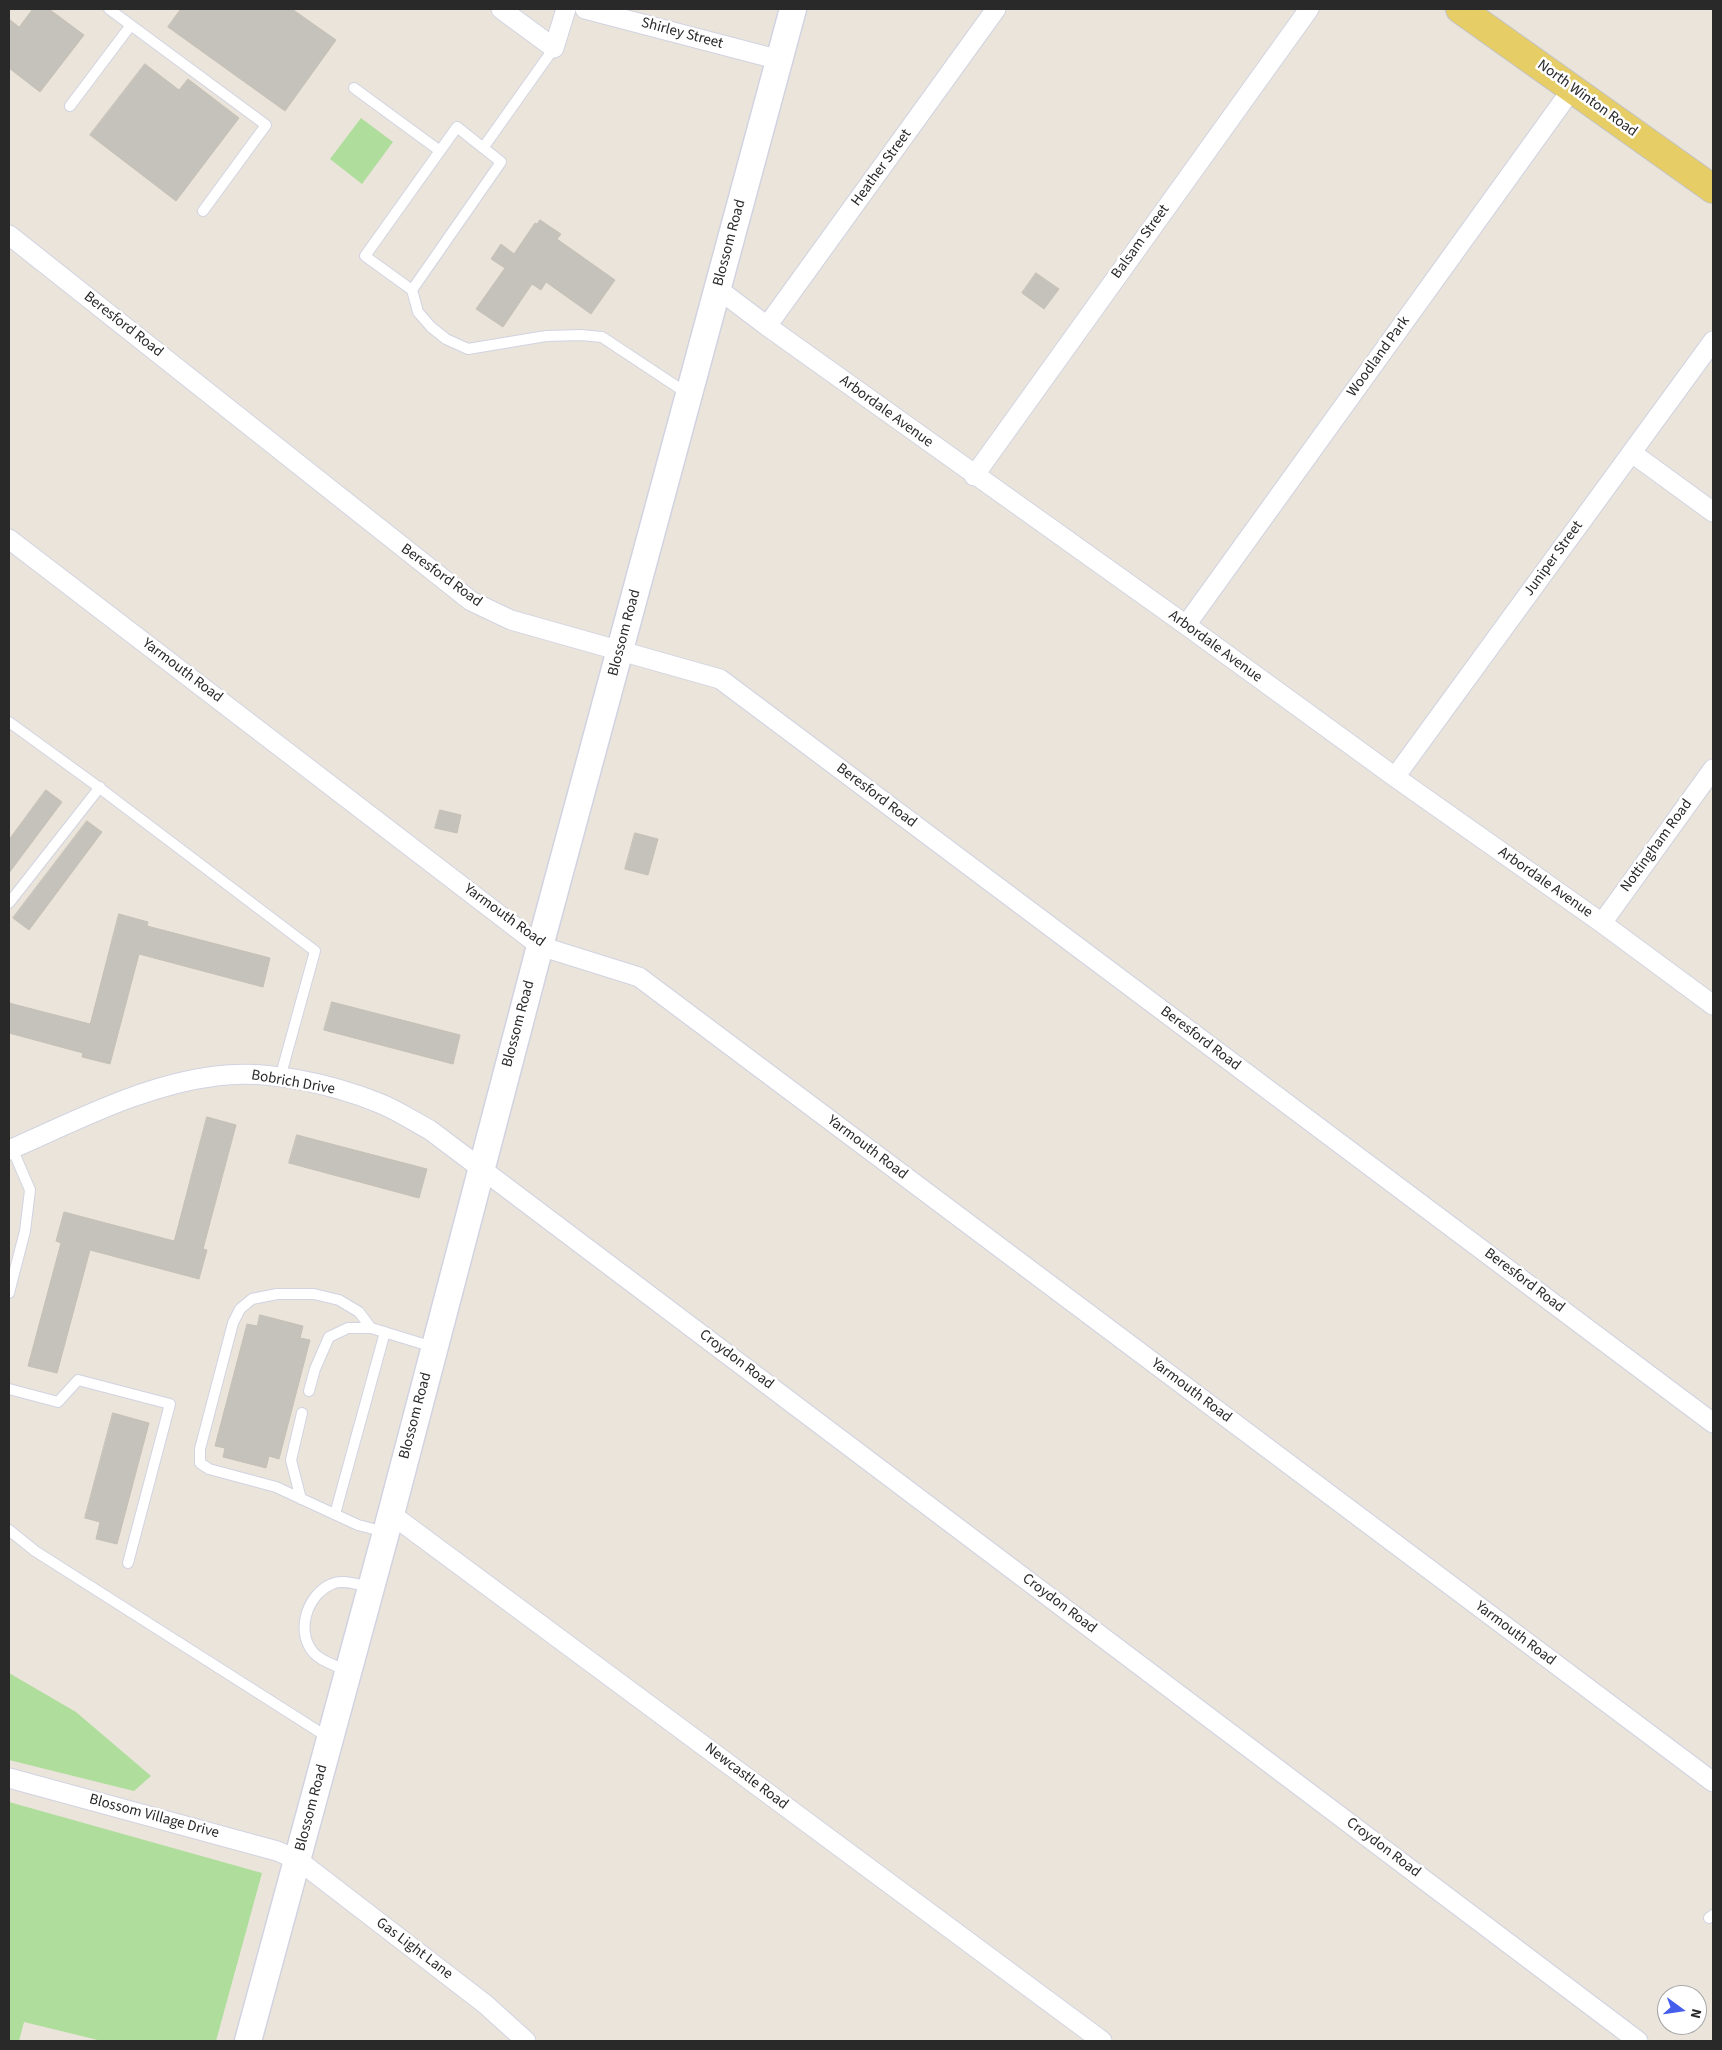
<!DOCTYPE html>
<html>
<head>
<meta charset="utf-8">
<style>
	body { margin:0 }
	#map { position:relative; width:1722px; height:2050px; overflow:hidden; background:#eae4db; font-family:"Source Sans 3",sans-serif }
	canvas { display:block }
	.frame { position:absolute; inset:0; border:10px solid #292929; pointer-events:none }
	.north { position:absolute; left:1657px; top:1985px; width:50px; height:50px; box-sizing:border-box; background:#fff; border:1px solid #a9a9a9; border-radius:50%; rotate:104deg; font-size:14px; font-weight:700; line-height:20px; text-align:center; color:#292929 }
	.north::after { content:''; display:block; margin:auto; width:18px; height:22px; background:#465eec; clip-path:polygon(50% 0,100% 100%,50% 72%,0 100%) }
</style>
</head>
<body>
<div id="map">
<canvas width="1722" height="2050"></canvas>
<div class="frame"></div>
<div class="north">N</div>
</div>
<script>
const g = document.querySelector('canvas').getContext('2d');
g.lineJoin = 'round';
function fill(path, color) { g.fillStyle = color; g.fill(path, 'evenodd'); }
function stroke(path, color, width, dash) { g.strokeStyle = color; g.lineWidth = width; g.lineCap = dash ? 'butt' : 'round'; g.setLineDash(dash || []); g.stroke(path); }
function drawText(font, color, halo, rows, align = 'center') {
  g.font = font + ' "Source Sans 3",sans-serif'; g.lineWidth = 5; g.setLineDash([]); g.textBaseline = 'middle'; g.strokeStyle = halo; g.fillStyle = color; for (const [text, x, y, turn = 0] of rows) {
    g.save(); g.translate(x, y); g.rotate((+turn || 0) * Math.PI / 180); g.textAlign = isNaN(turn) ? turn : align; if (halo) g.strokeText(text, 0, 0); g.fillText(text, 0, 0); g.restore();
  }
}
fill(new Path2D(`
	M361,118L393,142L362,184L330,159Z
	M9,1673L76,1712L151,1776L134,1791L9,1760Z
	M9,1802L262,1873L216,2041H102L24,2022L19,2041H9Z`), '#afdd9b');
const building = new Path2D(`
	M33,9H49L84,35L40,92L9,68V19L19,27Z
	M181,9H292L336,40L285,111L168,27Z
	M145,64L179,90L188,79L239,118L176,201L90,135Z
	M540,220L561,234L557,239L615,280L591,314L546,282L541,290L532,284L503,327L476,309L505,268L491,259L501,244L514,254L535,223L537,224Z
	M1036,273L1059,289L1044,309L1022,293Z
	M46,790L62,802L9,873V840Z
	M440,810L461,815L457,833L435,828Z
	M87,821L102,832L29,930L13,918Z
	M635,833L658,839L648,875L625,869Z
	M119,914L148,922L147,926L270,958L263,987L139,954L110,1064L82,1057L83,1053L9,1033V1003L90,1024Z
	M332,1002L460,1035L453,1064L324,1030Z
	M207,1117L236,1125L203,1249L207,1250L199,1279L90,1250L57,1373L28,1366L61,1243L56,1241L64,1212L174,1241Z
	M297,1135L427,1169L419,1198L289,1163Z
	M260,1315L303,1326L300,1338L310,1340L279,1459L269,1456L266,1468L223,1457L225,1448L215,1446L247,1324L257,1326Z
	M113,1413L149,1423L117,1544L96,1539L100,1522L85,1518Z`);
fill(building, '#c5c1bb');
stroke(building, '#c5c0b5', 1);
const lane = new Path2D(`
	M109,9L266,125L203,211
	M354,88L440,151
	M70,106L131,25
	M483,148L554,48
	M412,290L501,162L457,127L365,256L412,290L418,312L431,327L446,339L468,349L546,336L581,335L602,337L688,394
	M9,722L93,783L315,951L280,1078
	M9,903L100,787
	M9,1293L25,1231L30,1190L12,1148
	M9,1389L58,1402L78,1380L170,1404L128,1563
	M309,1391L315,1369L329,1337L348,1328H371
	M301,1499L291,1460L302,1413
	M335,1514L385,1332
	M9,1530L35,1551L329,1738
	M385,1532L358,1525L276,1487L209,1469L200,1463V1449L233,1323L240,1309L252,1299L277,1294H314L339,1300L359,1312L371,1328L433,1347
	M349,1671C338,1667 326,1663 317,1656C294,1637 305,1595 332,1584C343,1579 359,1585 370,1587
	M1709,1918L1713,1915`);
const street = new Path2D(`
	M501,9L554,48L566,9
	M585,9L780,60
	M9,235L471,601L511,620L720,679L1713,1423
	M718,289L767,326L1186,625L1395,777L1602,923L1713,1005
	M767,326L996,9
	M1632,453L1713,512
	M974,476L1309,9
	M9,539L540,946L639,977L1713,1782
	M1186,625L1572,89
	M1395,777L1713,341
	M1602,923L1713,769
	M9,1150C76,1121 143,1085 216,1076C267,1069 332,1084 379,1103C397,1110 413,1121 430,1130L1638,2041
	M391,1514L1102,2041
	M9,1778L277,1851L298,1860L485,2004L526,2041`);
const secondary = new Path2D(`
	M248,2041L391,1514L540,946L793,9`);
const primary = new Path2D(`
	M1460,9L1713,189`);
stroke(lane, '#d1d3e1', 12);
stroke(street, '#d1d3e1', 21);
stroke(secondary, '#d1d3e1', 29);
stroke(primary, '#c3c3c3', 30);
stroke(lane, '#fff', 10);
stroke(street, '#fff', 19);
stroke(secondary, '#fff', 26);
stroke(primary, '#e6cd65', 28);
drawText('15px', '#292929', '#fff', [
	["Shirley Street",682,34,15],
	["North Winton Road",1587,99,36],
	["Heather Street",882,168,-54],
	["Balsam Street",1141,242,-54],
	["Blossom Road",730,243,-75],
	["Beresford Road",123,325,38],
	["Woodland Park",1379,357,-54],
	["Arbordale Avenue",886,412,36],
	["Juniper Street",1554,559,-54],
	["Beresford Road",441,576,36],
	["Blossom Road",625,633,-75],
	["Arbordale Avenue",1215,647,36],
	["Yarmouth Road",182,671,37],
	["Beresford Road",876,796,37],
	["Nottingham Road",1657,846,-54],
	["Arbordale Avenue",1545,883,35],
	["Yarmouth Road",504,916,36],
	["Blossom Road",519,1024,-75],
	["Beresford Road",1200,1039,37],
	["Bobrich Drive",293,1083,10],
	["Yarmouth Road",867,1148,37],
	["Beresford Road",1524,1281,37],
	["Croydon Road",736,1360,37],
	["Yarmouth Road",1191,1391,37],
	["Blossom Road",416,1416,-75],
	["Croydon Road",1059,1604,37],
	["Yarmouth Road",1515,1634,37],
	["Newcastle Road",746,1777,37],
	["Blossom Road",312,1808,-75],
	["Blossom Village Drive",154,1817,15],
	["Croydon Road",1383,1848,37],
	["Gas Light Lane",414,1949,37]
]);
</script>
</body>
</html>
